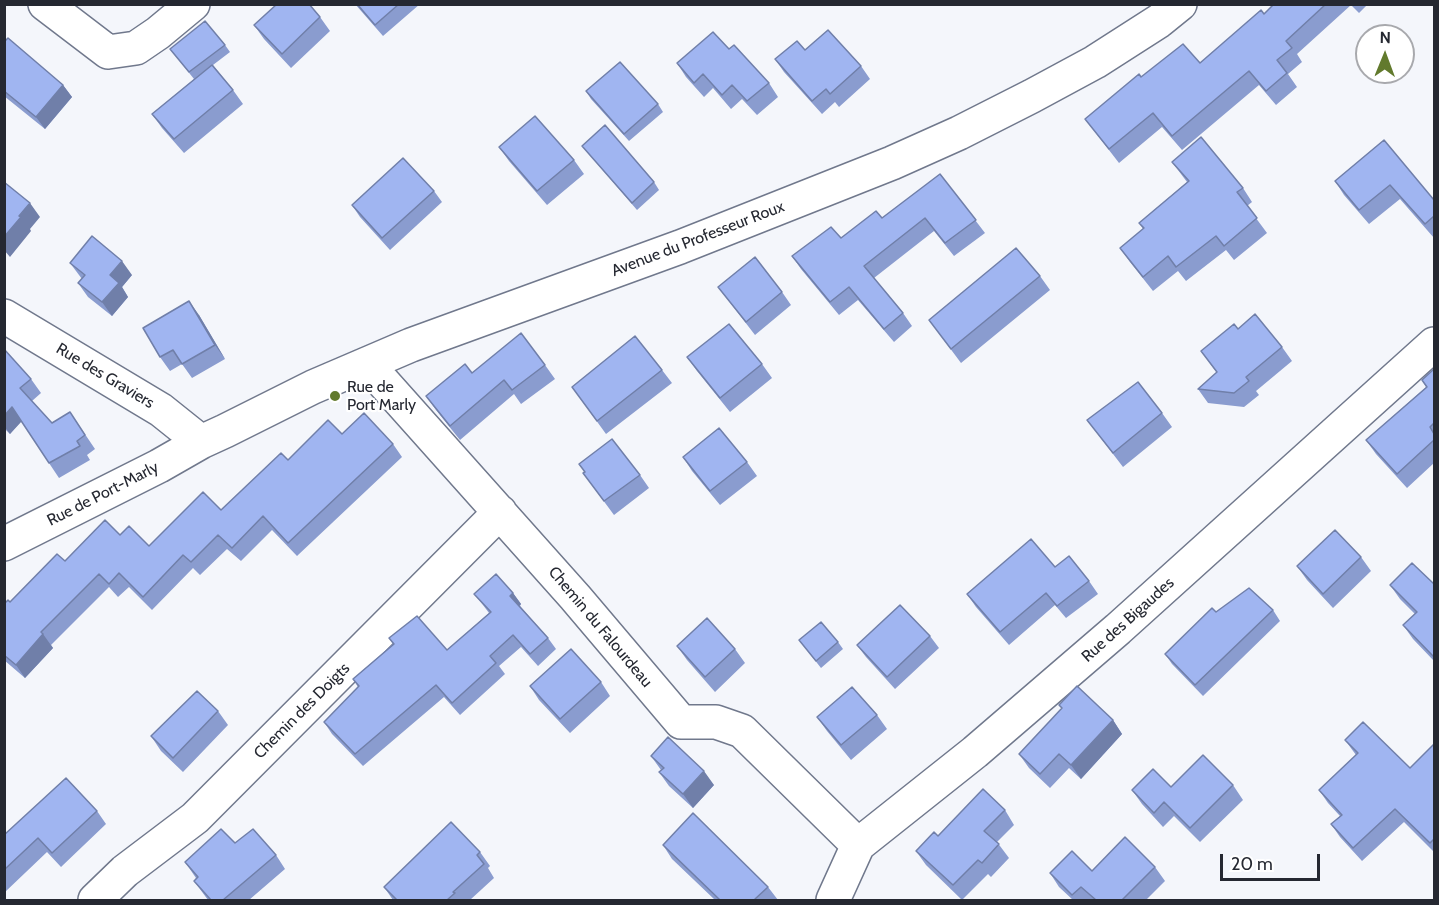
<!DOCTYPE html>
<html>
<head>
<meta charset="utf-8">
<style>
	body { margin:0 }
	#map { position:relative; width:1439px; height:905px; overflow:hidden; background:#f4f6fb; font-family:Cabin,sans-serif }
	canvas { display:block }
	.frame { position:absolute; inset:0; border:6px solid #252831; pointer-events:none }
	.north { position:absolute; left:1355px; top:24px; width:60px; height:60px; box-sizing:border-box; background:#fff; border:2px solid #a8a9ad; border-radius:50%; rotate:1deg; font-size:16px; font-weight:700; line-height:24px; text-align:center; color:#252831 }
	.north::after { content:''; display:block; margin:auto; width:21px; height:27px; background:#627a2d; clip-path:polygon(50% 0,100% 100%,50% 72%,0 100%) }
	.scale { position:absolute; left:1220px; top:854px; width:100px; height:27px; box-sizing:border-box; border:3px solid #252831; border-top:0; padding-left:8px; font-size:18px; line-height:21px; white-space:nowrap; color:#252831; -webkit-text-stroke:4px #fff; paint-order:stroke }
</style>
</head>
<body>
<div id="map">
<canvas width="1439" height="905"></canvas>
<div class="frame"></div>
<div class="north">N</div>
<div class="scale">20 m</div>
</div>
<script>
const g = document.querySelector('canvas').getContext('2d');
g.lineJoin = 'round';
function stroke(path, color, width, dash) { g.strokeStyle = color; g.lineWidth = width; g.lineCap = dash ? 'butt' : 'round'; g.setLineDash(dash || []); g.stroke(path); }
function fill(path, color) { g.fillStyle = color; g.fill(path, 'evenodd'); }
function drawText(font, color, halo, rows, align = 'center') {
  g.font = font + ' Cabin,sans-serif'; g.lineWidth = 4.5; g.setLineDash([]); g.textBaseline = 'middle'; g.strokeStyle = halo; g.fillStyle = color; for (const [text, x, y, turn = 0] of rows) {
    g.save(); g.translate(x, y); g.rotate((+turn || 0) * Math.PI / 180); g.textAlign = isNaN(turn) ? turn : align; if (halo) g.strokeText(text, 0, 0); g.fillText(text, 0, 0); g.restore();
  }
}
const minor = new Path2D(`
	M45,4L108,52L136,48L158,33L193,4
	M4,316L161,410L201,442
	M367,364L575,597L681,722H716L742,731L858,845
	M4,544L159,466L201,442L225,431L313,387L411,345L680,247L892,163L959,133L1032,96L1095,62L1159,21L1180,4
	M95,900L125,871L195,818L500,512
	M833,900L858,845L975,752L1118,629L1434,344`);
stroke(minor, '#70788c', 36);
stroke(minor, '#fff', 33);
fill(new Path2D(`
	M355,4H420L383,36Z
	M1274,4H1368L1359,13L1351,5L1297,54L1302,62L1288,74L1297,87L1276,105L1259,85L1182,150L1162,127L1119,163L1085,119L1141,77L1200,63L1264,14Z
	M320,17L330,31L291,68L264,39L254,25Z
	M4,42L63,85L72,97L45,129L4,96Z
	M225,45L230,52L213,65L233,90L243,104L184,153L162,128L152,114L194,79L170,49Z
	M729,49L769,83L778,97L757,115L742,99L731,109L713,88L704,97L686,77L677,63Z
	M805,50L861,66L870,79L839,107L835,102L822,114L784,72L775,59Z
	M586,91L658,104L663,112L629,141L591,99Z
	M1384,140L1434,200V238L1400,199L1369,224L1344,195L1335,181Z
	M582,146L654,182L659,190L637,210L588,153Z
	M499,147L574,160L584,174L547,205L509,161Z
	M1172,162L1243,188L1252,202L1247,206L1267,233L1234,260L1226,250L1186,281L1178,271L1153,291L1130,262L1120,248L1143,229L1139,223L1187,182Z
	M940,174L985,233L954,256L934,231L874,278L903,313L912,326L894,342L858,300L839,315L801,269L792,256L841,238L882,218Z
	M434,191L442,202L390,250L360,217L352,205Z
	M70,263L132,275L122,287L128,297L112,316L88,297L78,283L82,279Z
	M1040,276L1050,290L961,363L929,320Z
	M718,287L782,292L791,305L755,335Z
	M199,315L225,359L192,378L182,364L170,371L160,357Z
	M1238,329L1282,347L1292,361L1256,391L1259,395L1244,407L1208,403L1198,389L1217,373L1201,351Z
	M4,349L31,379L41,393L32,401L52,423L70,412L95,449L87,455L90,460L59,478L21,421L10,434L4,428Z
	M687,357L762,364L772,378L730,412L697,371Z
	M545,365L555,379L521,404L514,394L460,440L436,410L426,396Z
	M1434,369V463L1407,488L1376,454L1366,440L1426,387L1422,380Z
	M662,370L672,383L606,434L572,387Z
	M1162,413L1172,427L1123,467L1087,420Z
	M342,434L393,444L402,457L297,556L272,530L241,561L227,549L200,575L193,568L152,610L129,587L118,597L109,587L51,645L53,648L25,678L4,660V604L10,602L65,561L120,535L149,546L221,510L288,460Z
	M683,457L747,462L757,476L720,505L692,471Z
	M583,473L640,475L649,488L614,515Z
	M1361,557L1371,571L1333,608L1307,580L1297,566Z
	M1055,567L1089,581L1098,594L1066,618L1055,605L1009,645L976,607L967,594Z
	M1434,584V661L1413,639L1403,625L1415,614L1400,599L1390,585Z
	M513,593L521,604L520,606L548,638L556,649L538,666L521,647L499,666L505,674L460,715L444,697L363,766L332,734L324,722L358,687L353,679L393,644L389,638L447,650L489,613L483,605L474,594Z
	M1273,610L1280,621L1203,696L1172,664L1165,654Z
	M930,636L939,648L895,689L866,657L857,645Z
	M799,640L838,642L843,649L821,668Z
	M677,646L735,649L745,663L715,692L687,660Z
	M601,682L610,696L570,733L539,700L530,686Z
	M1059,705L1113,720L1122,734L1081,779L1069,768L1050,788L1029,768L1019,754L1062,709Z
	M218,711L228,725L183,772L161,751L151,736Z
	M877,715L887,729L851,760L827,731L817,717Z
	M1345,740L1410,768L1434,744V852L1404,822L1362,861L1340,837L1331,824L1340,816L1328,803L1319,790L1356,755Z
	M651,756L714,785L693,808L669,786L659,772L661,770Z
	M1233,785L1243,800L1200,842L1174,816L1163,827L1142,804L1132,790L1171,787Z
	M1005,810L1014,825L997,842L1009,858L991,877L988,874L962,900L926,865L916,851L938,836Z
	M97,811L106,824L61,867L47,852L4,893V835Z
	M235,843L276,855L285,869L249,900H208L194,881L196,878L185,862Z
	M663,845L768,887L778,900H715L672,859Z
	M480,852L490,866L488,868L494,878L470,900H393L384,887Z
	M1155,867L1165,881L1146,900H1073L1059,887L1050,873Z`), '#8a9ccf');
fill(new Path2D(`
	M63,85L72,97L45,129L36,117Z
	M30,203L40,217L30,229L31,231L10,257L4,250V237L19,216Z
	M122,261L132,275L122,287L128,297L112,316L102,302L110,275Z
	M189,301L199,315L225,359L215,345Z
	M12,407L22,421L10,434L4,426V416Z
	M513,593L521,604L518,607L510,596Z
	M43,634L53,648L25,678L16,665Z
	M1113,720L1122,734L1081,779L1071,765Z
	M704,771L714,785L693,808L683,794Z`), '#707fa9');
const building = new Path2D(`
	M277,4H309L320,17L282,54L254,25Z
	M357,4H399L375,25Z
	M1274,4H1326L1286,41L1292,48L1277,60L1287,73L1266,91L1249,71L1172,136L1153,113L1109,149L1085,119L1139,74L1141,77L1183,44L1200,63L1261,10L1264,14Z
	M205,21L225,45L189,72L170,49Z
	M828,30L861,66L830,94L826,89L812,101L775,59L797,41L805,50Z
	M713,32L729,49L734,45L769,83L747,101L732,85L722,95L703,74L694,83L677,63Z
	M8,38L63,85L36,117L4,91V42Z
	M620,62L658,104L624,134L586,91Z
	M212,65L233,90L174,139L152,114Z
	M535,116L574,160L537,191L499,147Z
	M605,125L654,182L632,203L582,146Z
	M1201,137L1243,188L1237,192L1257,218L1224,246L1216,236L1176,267L1168,256L1143,277L1120,248L1144,228L1139,223L1189,181L1172,162Z
	M1384,140L1434,200V216L1425,224L1390,185L1359,210L1335,181Z
	M403,158L434,191L382,238L352,205Z
	M940,174L976,220L945,243L925,218L864,266L903,313L884,329L849,287L830,302L792,256L831,227L841,238L876,211L882,218Z
	M4,182L30,203L19,216L21,217L4,237Z
	M92,236L122,261L110,275L119,283L102,302L78,283L85,275L70,263Z
	M1016,248L1040,276L951,349L929,320Z
	M755,257L782,292L746,322L718,287Z
	M189,301L215,345L182,364L173,350L160,357L143,328Z
	M1255,314L1282,347L1246,377L1249,381L1234,393L1198,389L1217,372L1201,351L1234,324L1238,329Z
	M729,324L762,364L720,398L687,357Z
	M521,333L545,365L512,390L504,380L450,426L426,396L465,364L472,373Z
	M635,336L662,370L597,421L572,387Z
	M4,349L31,379L20,388L52,423L70,412L85,435L77,441L80,446L49,463L12,407L4,416Z
	M1434,369V423L1430,427L1434,434V440L1397,474L1366,440L1427,387L1422,380Z
	M1138,382L1162,413L1113,453L1087,420Z
	M364,413L393,444L288,543L263,516L232,548L218,535L191,562L183,555L143,597L119,573L109,584L99,574L41,632L43,634L16,665L4,655V604L8,600L10,602L57,554L65,561L105,520L120,535L129,526L149,546L203,492L221,510L281,453L288,460L328,420L342,434Z
	M719,428L747,462L710,491L683,457Z
	M612,439L640,475L604,501L583,473L585,472L579,464Z
	M1335,530L1361,557L1323,594L1297,566Z
	M1031,539L1055,567L1069,556L1089,581L1057,606L1046,593L1000,632L967,594Z
	M1412,563L1434,584V657L1403,625L1417,612L1390,585Z
	M496,574L513,593L510,596L548,638L530,654L513,635L490,656L496,663L452,703L436,685L355,754L324,722L359,686L353,679L394,644L389,638L417,616L447,650L491,612L474,594Z
	M1249,588L1273,610L1195,685L1165,654L1212,608L1216,612Z
	M900,605L930,636L887,677L857,645Z
	M707,618L735,649L705,677L677,646Z
	M821,622L838,642L816,661L799,640Z
	M571,649L601,682L560,719L530,686Z
	M1077,686L1113,720L1071,765L1059,754L1040,774L1019,754L1062,708L1059,705Z
	M852,687L877,715L841,745L817,717Z
	M197,691L218,711L173,758L151,736Z
	M1363,722L1410,768L1434,744V839L1430,843L1395,809L1353,848L1331,824L1342,815L1319,790L1358,753L1345,740Z
	M668,737L704,771L683,794L659,772L664,768L651,756Z
	M1203,755L1233,785L1190,828L1164,802L1154,813L1132,790L1153,769L1171,787Z
	M66,778L97,811L52,853L38,838L4,870V835Z
	M983,789L1005,810L984,831L999,844L982,863L978,860L953,885L916,851L934,832L938,836Z
	M693,813L768,887L755,899L757,900H720L663,845Z
	M451,822L480,852L477,855L484,864L453,892L455,893L447,900H397L384,887Z
	M221,829L235,843L253,829L276,855L223,900H211L194,881L198,877L185,862Z
	M1125,837L1155,867L1122,900H1096L1081,887L1072,895L1050,873L1072,851L1092,871Z`);
fill(building, '#a0b5f1');
stroke(building, '#707fa9', 1.5);
for (const [x, y, r, color] of [
	[335,396,6,"#627a2d"]
]) { const dot = new Path2D(); dot.arc(x, y, r, 0, 2 * Math.PI); g.fillStyle = color; g.fill(dot); stroke(dot, '#fff', 2); }
drawText('16px', '#252831', '#fff', [
	["Avenue du Professeur Roux",698,239,-21],
	["Rue des Graviers",105,376,31],
	["Rue de Port-Marly",103,494,-27],
	["Rue des Bigaudes",1128,620,-42],
	["Chemin du Falourdeau",600,627,50],
	["Chemin des Doigts",302,711,-45]
]);
drawText('16px', '#252831', '#fff', [
	["Rue de",347,387],
	["Port Marly",347,405]
], 'left');
</script>
</body>
</html>
